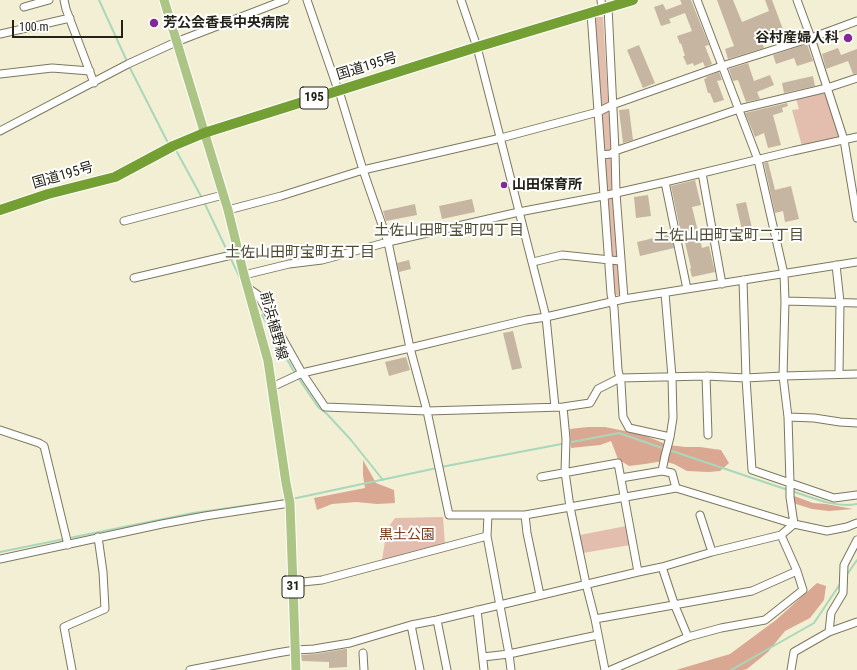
<!DOCTYPE html>
<html>
<head>
<meta charset="utf-8">
<style>
	body { margin:0 }
	#map { position:relative; width:857px; height:670px; overflow:hidden; background:#f3efd4; font-family:"Roboto Condensed",sans-serif }
	canvas { display:block }
	.scale { position:absolute; left:12px; top:20px; width:111px; height:18px; box-sizing:border-box; border:2px solid #232218; border-top:0; padding-left:5px; font-size:12px; line-height:14px; white-space:nowrap; color:#232218; -webkit-text-stroke:3px #fff; paint-order:stroke }
</style>
</head>
<body>
<div id="map">
<canvas width="857" height="670"></canvas>
<div class="scale">100 m</div>
</div>
<script>
const g = document.querySelector('canvas').getContext('2d');
g.lineJoin = 'round';
function fill(path, color) { g.fillStyle = color; g.fill(path, 'evenodd'); }
function stroke(path, color, width, dash) { g.strokeStyle = color; g.lineWidth = width; g.lineCap = dash ? 'butt' : 'round'; g.setLineDash(dash || []); g.stroke(path); }
function drawText(font, color, halo, rows, align = 'center') {
  g.font = font + ' "Roboto Condensed","Noto Sans JP",sans-serif'; g.lineWidth = 4; g.setLineDash([]); g.textBaseline = 'middle'; g.strokeStyle = halo; g.fillStyle = color; for (const [text, x, y, turn = 0] of rows) {
    g.save(); g.translate(x, y); g.rotate((+turn || 0) * Math.PI / 180); g.textAlign = isNaN(turn) ? turn : align; if (halo) g.strokeText(text, 0, 0); g.fillText(text, 0, 0); g.restore();
  }
}
fill(new Path2D(`
	M595,17H603L620,295H613Z
	M825,92L839,138L802,146L792,110L799,109L796,99Z
	M443,517L445,545L382,560L387,529L395,518Z
	M626,526L630,545L583,553L580,535Z`), '#e3bdad');
fill(new Path2D(`
	M588,427H605L625,431L646,436L668,445L686,447H700L721,450L729,463L720,471L709,472L687,471L674,464L663,461L645,464L629,466L618,459L611,441L600,445L571,448L570,429Z
	M363,460L376,483L394,490L395,503L377,504L356,502L332,504L317,510L314,498L365,488L363,475Z
	M794,496L813,503L826,504L853,509L829,511L812,509L793,503Z
	M817,583L826,586L824,600L810,618L785,631L768,652L747,669L743,670H676L730,654L776,620Z`), '#d9a792');
stroke(new Path2D(`
	M99,0L131,70L167,141
	M177,152L202,198
	M204,202L240,278
	M262,315L293,370L318,407L327,414L351,440L383,480
	M669,450L788,490
	M441,467L619,433L665,449
	M792,491C813,498 835,508 857,504
	M292,499L437,468
	M0,552L193,513L286,500
	M846,576L857,560
	M731,670L814,623L840,584`), '#a8d8b9', 2);
fill(new Path2D(`
	M680,0H691L709,45L705,46L712,64L705,67L703,62L694,66L693,63L687,65L683,56H685L681,43L680,44L677,36L692,31L685,13L669,19L671,23L661,26L654,7L663,4L666,10L682,4Z
	M717,0H733L742,22L769,11L765,0H772L787,40L779,43L776,34L761,40L764,48L728,59L725,49L734,46Z
	M807,44L813,61L797,66L794,58L776,64L773,55Z
	M639,45L655,83L643,88L627,50Z
	M838,48L841,55L857,49V73L853,74L848,61L826,69L822,54Z
	M748,63L754,81L770,75L774,85L757,92L760,99L746,102L738,80L733,81L729,69Z
	M719,72L722,80L717,81L724,100L714,103L710,93H708L704,79L707,78L706,77Z
	M813,76L815,86L784,93L782,83Z
	M787,103L788,106L782,108L783,112L773,115L781,145L768,148L764,133L755,137L745,113Z
	M629,109L633,140L623,143L619,110Z
	M768,162L775,190L791,186L799,219L785,222L783,211L775,213L764,163Z
	M695,180L701,205L692,207L702,248L709,246L715,272L692,277L690,269L691,268L685,242L683,243L671,186Z
	M648,195L651,216L636,218L634,197Z
	M472,199L475,212L442,219L439,206Z
	M746,202L752,228L742,230L736,204Z
	M415,204L417,215L386,221L383,211Z
	M671,234L674,248L640,256L637,242Z
	M409,260L411,269L399,272L397,263Z
	M513,331L522,368L512,370L503,333Z
	M406,357L410,370L389,376L385,362Z
	M345,649H347V667L329,668V662L302,661L301,655L315,654Z`), '#c6b5a0');
const minor = new Path2D(`
	M64,0L66,9L94,83
	M307,0L336,84L339,91L363,170L388,242L410,348L427,411L449,515H488
	M461,0L477,47L546,317L555,407
	M601,0L602,9
	M797,0L811,38L844,140L857,218
	M24,7L49,0
	M608,7L615,151L616,193L624,299
	M591,13L611,294L614,308L618,370L621,383L623,417L629,428L670,437
	M0,34L70,18
	M0,74L52,68L90,71
	M0,131L128,64L176,42L285,0
	M601,155L611,154L615,151L739,109L827,88L857,78
	M702,173L722,284
	M665,182L687,289
	M228,210L281,196L363,170L501,138L598,112L612,105L722,66L811,38L857,21
	M124,221L223,195
	M533,262L562,255L620,261
	M836,265L840,302L839,374
	M244,275L289,264L322,260L388,242L519,212L603,196L665,182L793,151L857,137
	M134,278L240,253
	M743,280L746,378L752,470L834,498L857,495
	M248,288L258,295L302,373L325,407L427,411L563,407L590,403L598,389L620,378L706,376L746,378L783,376L857,374
	M785,301L857,303
	M706,376L708,435
	M272,387L302,373L410,348L526,320L546,317L624,299L857,262
	M563,407L566,439L565,472L570,507L586,584L595,619L605,670
	M788,417L814,418L840,422L857,423
	M0,430L39,443L44,446L68,545
	M662,471L665,456L670,437L673,418L672,377L665,293
	M541,477L618,463L638,572
	M621,478L662,471L672,473L676,488
	M525,515L527,533L540,595
	M700,515L712,552
	M0,559L162,524L205,516L290,503
	M293,583L322,580L487,536
	M477,610L484,670
	M595,619L752,591L797,571L781,535
	M437,620L447,670
	M411,625L420,670
	M829,632L831,613L843,593L844,565L857,540
	M688,637L721,628L765,620L803,590L797,571
	M363,653L364,670
	M483,657L509,654L598,635
	M72,670L64,627L105,609L103,572L98,537
	M190,670L277,653L295,650L314,649L350,643L411,625L437,620L638,572L662,567L712,552L781,535L794,524L790,497V483L788,417L783,376L785,301L784,274L758,160L697,0
	M511,670L509,654L487,536L488,515H525L570,507L676,488L794,524L827,531L847,527L857,523
	M611,670L688,637L675,606L662,567
	M791,670L794,652L829,632L857,622`);
const major = new Path2D(`
	M164,0L228,210L244,275L268,361L286,483L290,503L296,670`);
const highway = new Path2D(`
	M0,210L48,194L115,177L173,146L204,133L477,47L633,0`);
stroke(minor, '#7c7860', 9);
stroke(major, '#fff', 11);
stroke(highway, '#fff', 12);
stroke(minor, '#fff', 7);
stroke(major, '#acc585', 9);
stroke(highway, '#749f33', 10);
for (const [x, y, r, color] of [
	[154,23,5,"#822996"],
	[848,38,5,"#822996"],
	[504,185,4,"#822996"]
]) { const dot = new Path2D(); dot.arc(x, y, r, 0, 2 * Math.PI); g.fillStyle = color; g.fill(dot); stroke(dot, '#fff', 1.5); }
for (const [x, y, w] of [
	[314,98,28],
	[293,587,22]
]) { const box = new Path2D(); box.roundRect(x - w / 2, y - 11, w, 22, 3); g.fillStyle = '#fff'; g.fill(box); stroke(box, '#232218', 1); }
drawText('bold 13px', '#232218', null, [
	["195",314,98],
	["31",293,587]
]);
drawText('bold 14px', '#232218', '#fff', [
	["芳公会香長中央病院",163,23],
	["谷村産婦人科",839,38,"right"],
	["山田保育所",512,185]
], 'left');
drawText('14px', '#232218', '#fff', [
	["国道195号",367,67,-17],
	["国道195号",63,176,-16],
	["前浜植野線",273,326,75]
]);
drawText('14px', '#7a3c1f', '#fff', [
	["黒土公園",407,535]
]);
drawText('15px', '#4e4b34', '#fff', [
	["土佐山田町宝町四丁目",449,231],
	["土佐山田町宝町二丁目",729,236],
	["土佐山田町宝町五丁目",300,253]
]);
</script>
</body>
</html>
